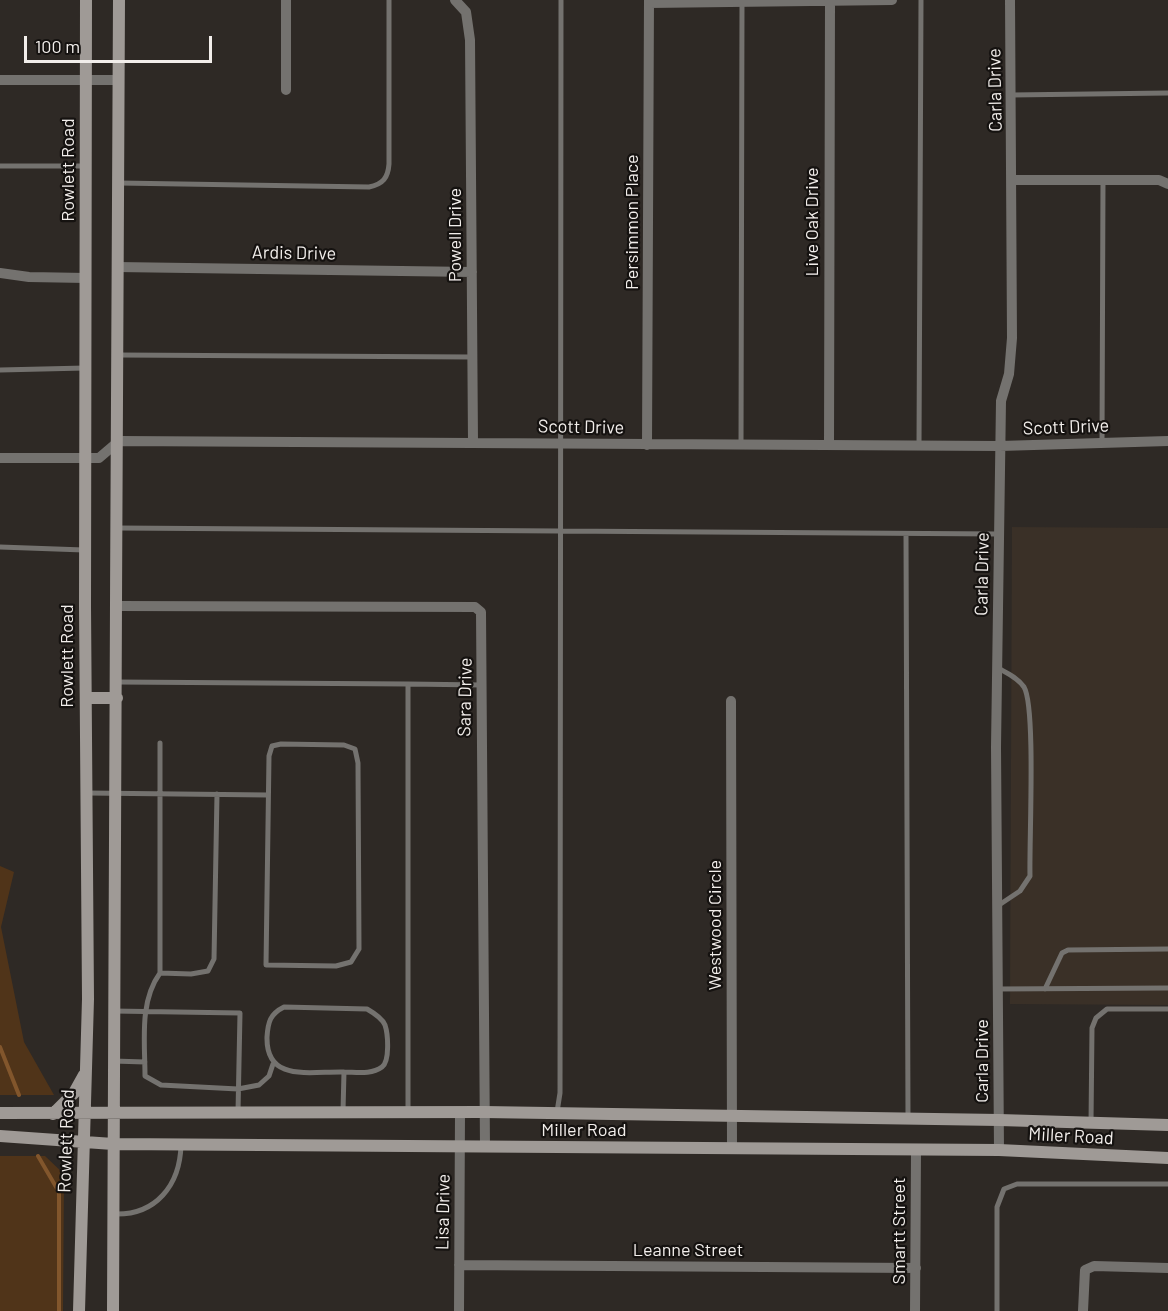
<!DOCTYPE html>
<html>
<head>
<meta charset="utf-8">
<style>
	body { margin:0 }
	#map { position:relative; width:1168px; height:1311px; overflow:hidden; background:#2e2925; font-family:Barlow,sans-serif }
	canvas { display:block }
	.scale { position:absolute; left:24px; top:36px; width:188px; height:27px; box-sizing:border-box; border:3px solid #f2eeeb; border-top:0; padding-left:8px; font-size:18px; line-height:21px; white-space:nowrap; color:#f2eeeb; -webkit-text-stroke:4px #151210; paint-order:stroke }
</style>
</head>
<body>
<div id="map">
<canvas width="1168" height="1311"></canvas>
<div class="scale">100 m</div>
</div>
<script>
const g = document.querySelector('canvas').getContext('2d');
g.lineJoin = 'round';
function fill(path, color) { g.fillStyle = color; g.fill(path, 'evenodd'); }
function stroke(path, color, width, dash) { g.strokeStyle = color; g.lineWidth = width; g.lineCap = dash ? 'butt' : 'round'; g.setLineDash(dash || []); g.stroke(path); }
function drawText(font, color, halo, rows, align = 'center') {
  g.font = font + ' Barlow,sans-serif'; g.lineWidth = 4.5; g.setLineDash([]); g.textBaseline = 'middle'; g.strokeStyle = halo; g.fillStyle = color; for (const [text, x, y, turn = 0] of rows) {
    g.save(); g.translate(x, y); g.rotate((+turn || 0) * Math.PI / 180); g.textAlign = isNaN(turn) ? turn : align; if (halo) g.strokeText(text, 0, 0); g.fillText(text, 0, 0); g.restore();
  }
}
fill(new Path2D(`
	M1012,527L1168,528V1005L1010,1004Z`), '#3a3027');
fill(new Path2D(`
	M0,866L14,872L1,927L24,1042L54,1095H0Z
	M0,1156H45L64,1174L63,1311H0Z`), '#503419');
stroke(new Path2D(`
	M0,1047L19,1095
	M38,1156L59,1192V1311`), '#82562c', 4);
stroke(new Path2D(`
	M1011,95L1168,93
	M0,166H86
	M119,183L369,187C383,184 388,178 389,164V0
	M118,355L472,357
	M0,370L85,368
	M1102,443L1103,180
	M741,445L742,2
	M919,445L921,0
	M118,528L999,534
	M906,534L908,1118
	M0,547L84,550
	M998,668C1007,673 1018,678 1024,687C1036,707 1029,843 1030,876L1020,891L999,905
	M117,682L408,684V1111
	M408,684L482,685
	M160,743V973C139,1002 145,1042 145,1076L161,1085L238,1089L259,1085L269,1076L273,1064
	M281,744L344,745L355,749L358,763L359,949L351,962L336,966L266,965L269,756L272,746Z
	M87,793L268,795
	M160,973L191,974L208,971L214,959L217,794
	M998,989L1168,988
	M1045,989L1062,953L1068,950L1168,949
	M113,1011L240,1013L238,1112
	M113,1061L145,1062
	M343,1111L344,1072C311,1071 266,1083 267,1037C268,1022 270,1014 284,1007L367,1009C374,1013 382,1018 385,1025C388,1034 390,1061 382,1067C371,1075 356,1072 344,1072
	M557,1112L560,1093L561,0
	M1091,1123L1092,1028L1096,1018L1107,1009H1168
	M113,1214C156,1216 180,1185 181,1145
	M997,1311V1207L1004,1189L1017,1184H1168`), '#74726f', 5);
stroke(new Path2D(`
	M455,0L466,12L470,40L473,442
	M649,3L892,0
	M0,80H119
	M286,90V0
	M1013,180H1159L1168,184
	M117,267L472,272
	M0,273L29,277L86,278
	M829,444L830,0
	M647,445L649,0
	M0,458H99L119,441L1000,446L1168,441
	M118,606L475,607L481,612L485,1147
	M731,701L732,1149
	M999,1150L996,747L1001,401L1009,374L1012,338L1010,0
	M459,1265L916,1268
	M459,1311L460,1113
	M915,1311L916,1152
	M1083,1311L1085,1270L1094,1266L1168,1268`), '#74726f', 10);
stroke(new Path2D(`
	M86,698H117
	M0,1113L484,1112L999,1120L1168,1125
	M53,1114L74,1093L84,1075
	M0,1136L113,1144L999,1150L1168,1158
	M79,1311L88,999L85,606L86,0
	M113,1311C113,874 118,437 119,0`), '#9f9a96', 12);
drawText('18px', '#f2eeeb', '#151210', [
	["Carla Drive",995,90,-91],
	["Rowlett Road",68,170,-90],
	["Persimmon Place",632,222,-90],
	["Live Oak Drive",812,222,-90],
	["Powell Drive",455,235,-90],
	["Ardis Drive",294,253,1],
	["Scott Drive",581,427,1],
	["Scott Drive",1066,427,-2],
	["Carla Drive",982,574,-89],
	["Rowlett Road",67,656,-90],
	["Sara Drive",465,697,-89],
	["Westwood Circle",715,925,-90],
	["Carla Drive",982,1061,-90],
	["Miller Road",584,1130],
	["Miller Road",1071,1136,3],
	["Rowlett Road",66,1141,-88],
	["Lisa Drive",443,1212,-89],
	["Smartt Street",899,1231,-90],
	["Leanne Street",688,1250]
]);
</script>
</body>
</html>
